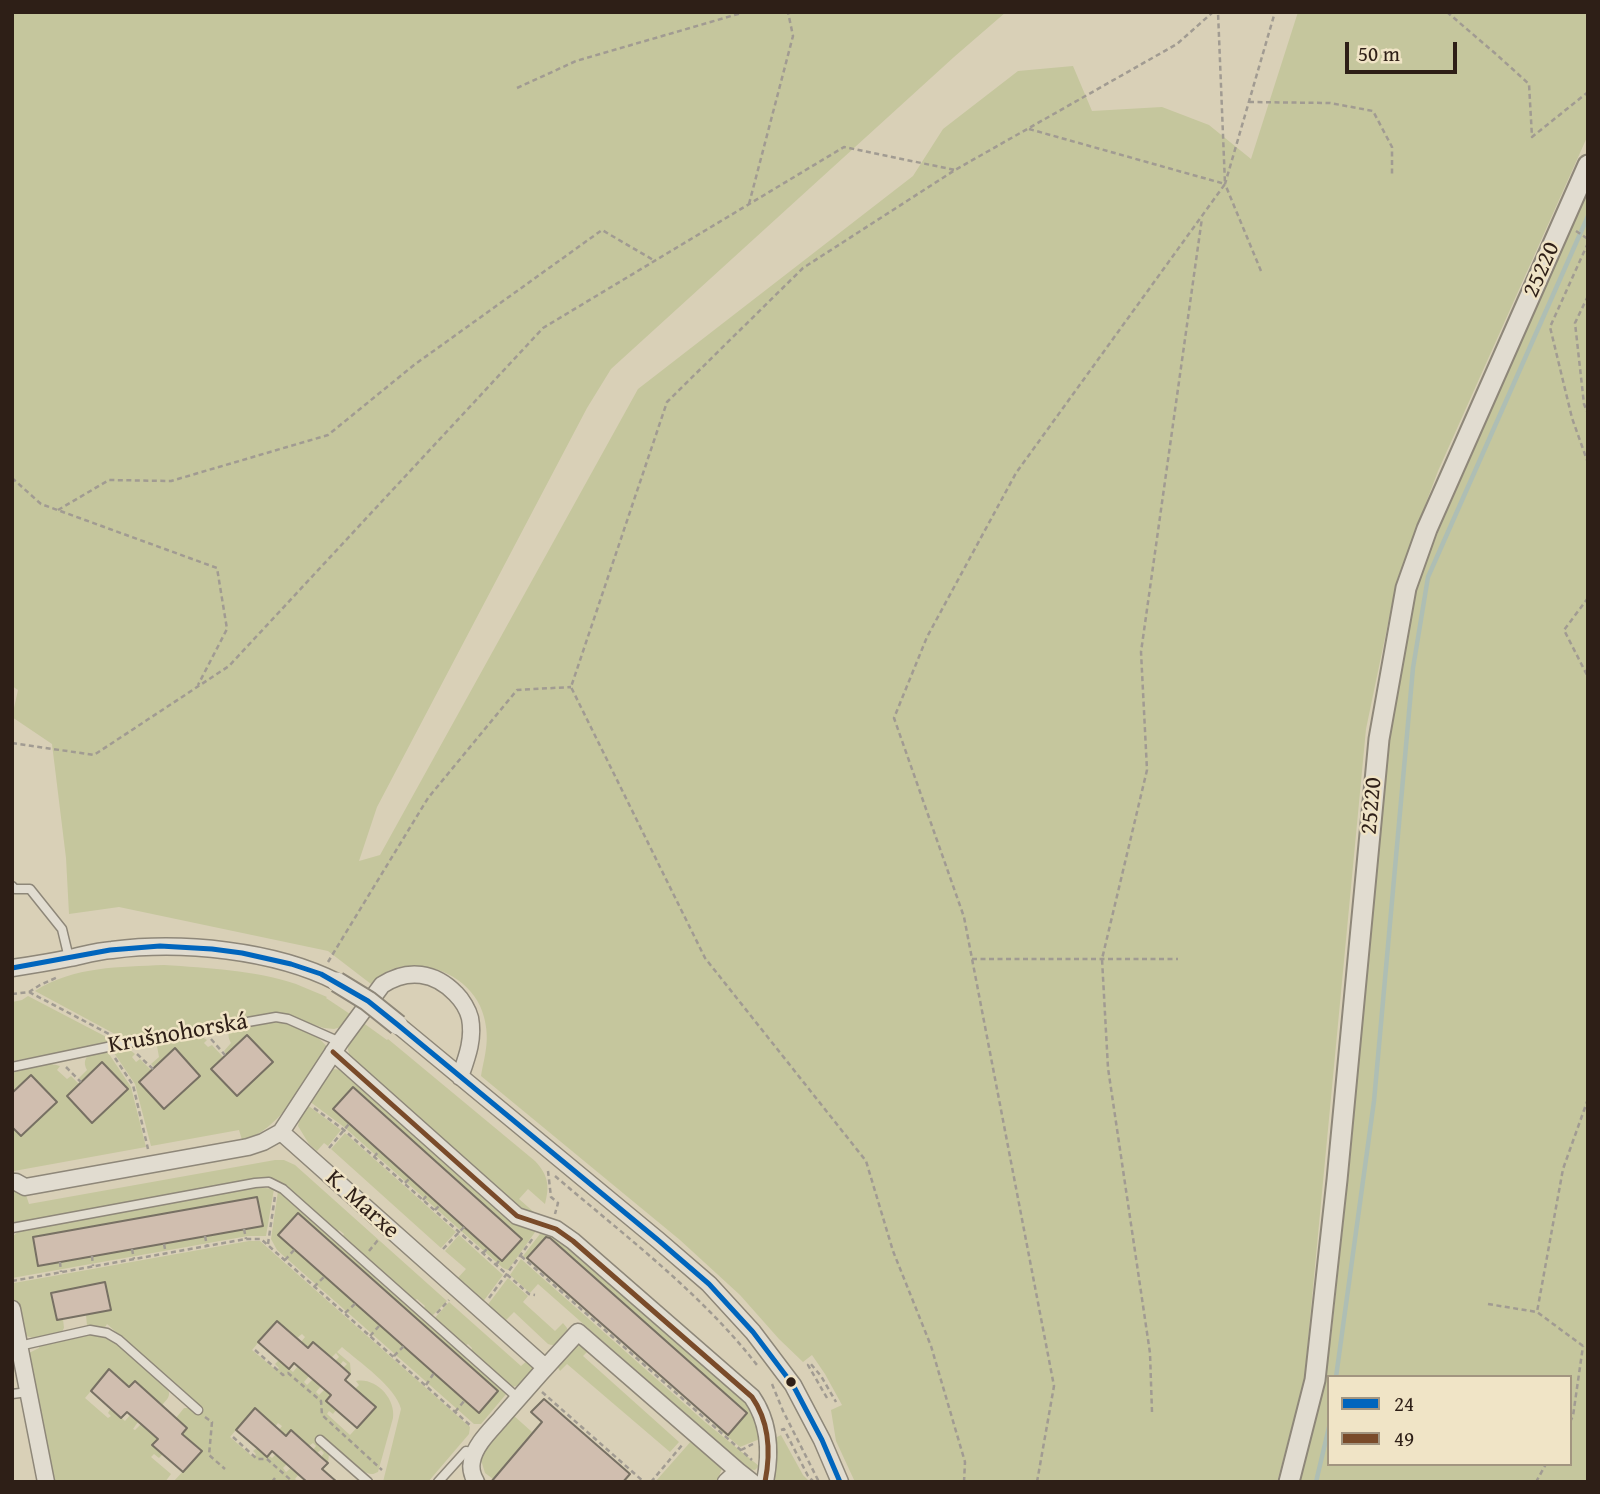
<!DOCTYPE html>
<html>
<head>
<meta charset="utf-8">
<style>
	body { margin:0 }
	#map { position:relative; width:1600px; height:1494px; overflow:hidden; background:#d9d0b7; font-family:"Gentium Book Plus",serif }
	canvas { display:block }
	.frame { position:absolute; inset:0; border:14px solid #2e1f17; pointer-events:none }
	.legend { position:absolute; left:1327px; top:1375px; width:245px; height:91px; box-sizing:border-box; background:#f0e4c6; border:2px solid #a29580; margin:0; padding:9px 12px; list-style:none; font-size:21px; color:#2e1f17 }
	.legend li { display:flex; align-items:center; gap:14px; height:35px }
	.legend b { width:35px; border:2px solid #a29580 }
	.scale { position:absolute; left:1345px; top:42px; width:112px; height:32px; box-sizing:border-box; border:4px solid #2e1f17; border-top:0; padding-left:9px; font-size:21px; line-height:24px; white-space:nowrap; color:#2e1f17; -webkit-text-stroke:5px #f0e4c6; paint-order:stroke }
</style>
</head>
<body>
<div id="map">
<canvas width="1600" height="1494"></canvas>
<div class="frame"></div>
<ul class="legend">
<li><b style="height:9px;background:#0065bd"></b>24</li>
<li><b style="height:9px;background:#7a4b2a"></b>49</li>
</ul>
<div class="scale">50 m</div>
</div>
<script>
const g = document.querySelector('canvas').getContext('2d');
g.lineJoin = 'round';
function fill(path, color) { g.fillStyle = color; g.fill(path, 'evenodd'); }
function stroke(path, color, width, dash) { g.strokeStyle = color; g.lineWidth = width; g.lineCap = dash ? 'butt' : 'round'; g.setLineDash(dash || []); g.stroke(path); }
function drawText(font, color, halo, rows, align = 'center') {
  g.font = font + ' "Gentium Book Plus",serif'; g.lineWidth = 5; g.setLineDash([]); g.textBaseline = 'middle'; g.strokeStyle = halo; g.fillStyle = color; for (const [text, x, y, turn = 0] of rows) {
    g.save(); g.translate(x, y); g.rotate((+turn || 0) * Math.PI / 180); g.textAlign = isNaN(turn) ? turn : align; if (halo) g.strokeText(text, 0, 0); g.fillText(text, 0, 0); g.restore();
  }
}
fill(new Path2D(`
	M12,12H1006L954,57L611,369L587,408L377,807L359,861L380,855L638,389L913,176L943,129L1018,71L1073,66L1092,111L1162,107L1209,125L1251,159L1298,12H1588V135L1438,471L1397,580L1366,729L1304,1382L1277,1482H855L836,1441L831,1410L842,1405L825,1374L812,1355L803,1362L779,1339L740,1295L680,1240L481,1076C485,1054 490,1040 484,1017C475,980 430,957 393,969C385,971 377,979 371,984L328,951L119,907L69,914L66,858L52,744L12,717L18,690L12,686Z
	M1588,189V1482H1297L1331,1339L1350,1161L1388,737L1413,603L1426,560ZM1329,1377H1570V1464H1329Z
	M164,965C208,968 254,970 296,984C306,988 317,993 327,997L326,998L350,1014L341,1027L334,1029L324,1028L281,1014L243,1017L126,1040L35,991C74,966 120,967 164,965Z
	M28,996L116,1042L12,1061V1002L22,1000Z
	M277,1022C297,1025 315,1031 327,1047C310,1077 277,1134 242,1140L239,1130L151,1146L135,1084L112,1050C121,1049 128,1047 135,1054L132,1057L136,1062L140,1059L151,1070L139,1082L164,1109L200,1075L175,1048L154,1067L151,1064L159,1057L157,1046L160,1041C175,1038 194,1031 207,1040L204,1043L208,1047L212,1045L223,1057L211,1069L272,1062L247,1035L226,1054L224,1051L231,1043C228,1037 227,1034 232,1028Z
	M362,1022L387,1040L388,1039L535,1161C548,1175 550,1185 545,1204L528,1189L519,1199L536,1214L530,1216L520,1212L350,1058L347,1045Z
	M107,1051L131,1087L146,1147L14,1171L15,1178L12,1179V1127L21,1136L56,1103L31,1075L12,1093L14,1086L13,1074C22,1063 47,1061 60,1066L57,1070L67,1079L71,1076L79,1084L67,1096L93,1123L128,1089L103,1062L82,1081L79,1078L87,1070C84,1064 84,1061 88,1055Z
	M331,1069L346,1070L538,1228L508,1270L503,1268L344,1127L309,1101Z
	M306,1104L341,1130L328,1146L324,1143L317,1151L309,1144L298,1126L300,1117Z
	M345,1133L456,1232L441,1248L331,1149Z
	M275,1160H284L295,1165L447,1301L432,1316L423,1309L425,1306L417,1299L414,1301L342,1237L344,1234L339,1230L337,1232L289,1190L257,1180L12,1223V1187L25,1192L29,1204Z
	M256,1187L274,1189L266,1236H248L12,1278V1237L19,1231L51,1224Z
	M278,1191L286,1196L507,1393L481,1424H474L277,1250L271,1239Z
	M543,1230L555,1234L747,1401L753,1409L762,1438L740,1447L714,1425L715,1424L728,1434L747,1413L547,1236L528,1257V1260L523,1256Z
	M459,1235L503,1275L482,1303L455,1281L466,1269L445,1251Z
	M249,1241H260L470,1427L469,1434L428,1482H383L401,1409C396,1387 359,1362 342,1347L337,1352L350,1363L351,1374L343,1368L347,1364L343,1361L340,1365L335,1361L339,1357L336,1353L331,1358L313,1342L308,1348L301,1342L305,1337L302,1334L297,1338L277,1321L252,1350L276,1370L279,1368L275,1364L279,1360L293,1372L298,1366L309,1376L304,1382L307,1385L313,1379L321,1386L316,1392L319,1395L325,1389L331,1395L326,1401L336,1410L333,1414L329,1411L327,1414L350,1435L376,1407L355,1389L359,1385L356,1381C375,1377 396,1398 393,1418L378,1472C373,1474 373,1475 367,1473C354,1469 330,1445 319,1436L315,1441L329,1454L328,1463L321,1457L324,1453L321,1450L317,1453L313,1450L316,1446L313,1443L309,1446L291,1430L286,1436L279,1430L282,1426L278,1423L275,1427L236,1430L230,1437L253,1457L256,1454L253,1451L257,1448L267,1457L268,1455L272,1458L276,1454L287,1464L283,1468L286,1472L291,1468L299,1474L295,1479L298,1482H173L202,1451L182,1434L187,1427L176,1418L184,1408H189L197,1415L203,1409L107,1324L104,1329L87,1326L86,1315L111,1310L105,1283L52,1292L57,1320L63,1319L64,1328L61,1333L34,1338L26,1336L20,1328L12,1290V1285L14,1283Z
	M521,1259L705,1422L759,1466L755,1470L748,1469L538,1284L530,1293L510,1275Z
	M508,1278L528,1296L523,1302L555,1331L563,1323L567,1328L568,1332C562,1339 558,1348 548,1344L514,1312L504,1322L486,1307Z
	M449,1302L521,1366L528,1360L534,1366C531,1376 522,1386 512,1387L471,1351L472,1348L468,1344L465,1346L434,1319Z
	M94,1334L111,1339L168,1389C171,1397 167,1399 162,1405L135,1381L129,1387L109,1370L85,1398L108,1418L111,1416L108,1413L111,1408L125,1421L130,1415L138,1422L133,1429L135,1430L141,1424L158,1439L153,1445L163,1454L159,1458L154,1454L151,1457L171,1474L165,1482H51L26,1359L29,1353L39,1348V1346Z
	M584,1345L591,1348L583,1356L679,1442L670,1452L567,1364L560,1371L557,1366L575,1346Z
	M513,1415L532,1432L493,1479L485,1473L481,1460L486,1447Z
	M781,1435L803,1475L810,1482H772L775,1438Z
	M693,1439L723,1465L717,1482H655Z`), '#c5c69d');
stroke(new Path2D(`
	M1336,1377L1374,1101L1413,668L1428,577L1588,216
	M1316,1482L1329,1427`), '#aebeb4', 4.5);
const building = new Path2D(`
	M247,1035L273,1062L237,1096L211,1069Z
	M175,1048L200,1076L164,1109L139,1082Z
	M102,1062L128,1089L92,1123L67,1096Z
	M31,1075L57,1102L21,1136L12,1127V1093Z
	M353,1087L522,1239L502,1261L333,1109Z
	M257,1197L263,1226L38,1266L33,1237Z
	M298,1213L498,1391L479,1413L278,1235Z
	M546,1237L550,1238L747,1413L728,1435L527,1258Z
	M105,1282L111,1310L57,1320L51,1293Z
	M277,1321L308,1348L313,1342L340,1365L350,1374L345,1380L376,1407L357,1428L326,1401L331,1395L309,1376L294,1363L289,1369L258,1342Z
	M109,1369L129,1387L135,1381L187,1428L182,1434L202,1451L183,1472L152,1445L158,1439L141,1424L127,1412L121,1418L91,1391Z
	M544,1399L630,1474L623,1482H491L542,1422L531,1412Z
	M255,1408L286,1436L291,1430L321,1457L328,1463L322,1469L337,1482H307L272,1451L267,1457L257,1448L236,1430Z`);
fill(building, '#d0beaf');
stroke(building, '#777063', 2);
const service = new Path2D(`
	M12,886L15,889H30L62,929L69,958
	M12,1067L117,1045L276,1017L288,1019L340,1042
	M12,1228L255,1183L269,1182L283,1189L518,1398
	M19,1346L90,1330L107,1333L119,1340L198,1410
	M12,1394L28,1392
	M320,1440L368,1482
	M438,1482L466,1451L475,1453`);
const minor = new Path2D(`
	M12,968C32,965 51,962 70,958C84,955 98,951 112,950C182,941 274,950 337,982
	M398,1025L658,1240L709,1284L753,1332L793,1385L822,1440L840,1482
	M333,1052L517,1216L556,1229L573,1241L752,1397C770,1423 771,1452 765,1482
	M281,1132L545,1367
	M12,1182H16L25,1187L248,1147L263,1142L281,1132L340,1042L382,985C408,968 435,972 456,994C462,1000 468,1010 470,1018C474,1039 467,1057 460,1077
	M12,1309L46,1482
	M476,1482C472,1475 470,1469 472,1461C475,1444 492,1429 502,1417C527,1388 552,1360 578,1332L738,1471
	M726,1482L738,1471L752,1482`);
const tertiary = new Path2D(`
	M1289,1482L1315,1380L1337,1180L1379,739L1406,588L1427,529L1588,165`);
stroke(service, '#8e8779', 11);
stroke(minor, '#8e8779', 19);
stroke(tertiary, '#8e8779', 23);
stroke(new Path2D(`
	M1447,12L1497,55L1529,84L1532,137L1588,92
	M1586,12L1588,14
	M517,88L576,61L745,12
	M1249,102L1330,103L1373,111L1392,147V177
	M1029,129L1225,184
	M749,204L793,36L788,12
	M1576,231L1588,239
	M1588,243L1550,327L1572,418L1588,463
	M1261,271L1225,184L1275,12
	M1588,296L1575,323L1584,404L1588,414
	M12,478L41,504L217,568L227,629L198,685
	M58,510L109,480L171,481L328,435L414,365L602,230L655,261
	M1588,598L1564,630L1588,677
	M12,743L94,755L229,666L543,328L844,147L955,170
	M972,959H1178
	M328,962L428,798L517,690L571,687
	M29,992L109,1034
	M12,994L29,992L40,985L58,977
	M211,1039L225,1055
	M137,1054L153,1069
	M115,1058L133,1085L148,1149
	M66,1067L81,1082
	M1588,1099L1563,1169L1537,1312L1583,1346L1588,1345
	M314,1108L344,1130L529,1294L535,1295
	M329,1148L349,1124
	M374,1157L379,1151
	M548,1171L551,1197L558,1203L555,1214
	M555,1176C625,1236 700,1292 757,1365
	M405,1183L410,1178
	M423,1200L428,1194
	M435,1210L440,1205
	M244,1229L246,1239
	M205,1236L207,1246
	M164,1244L166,1254
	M268,1244L275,1196
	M132,1249L134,1259
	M443,1249L464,1227
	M369,1251L378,1240
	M483,1253L488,1248
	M92,1256L93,1266
	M521,1256L752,1460
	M285,1260L295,1249
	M60,1262L61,1272
	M496,1265L500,1259
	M12,1281L246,1239H261L472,1427
	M314,1287L325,1276
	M489,1298L533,1238
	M1488,1304L1537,1312
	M345,1313L356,1303
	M437,1313L449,1300
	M370,1336L380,1325
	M255,1350L283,1375L288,1373L321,1401L322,1415L382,1470
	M394,1356L404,1346
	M772,1384L783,1411L819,1482
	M426,1385L434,1373
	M542,1392L644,1482
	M827,1398L808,1365L810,1363L821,1376L836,1402
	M455,1412L465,1400
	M1152,1412L1150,1353L1108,1068L1102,959L1147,770L1141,652L1202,218
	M205,1417L212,1422L209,1455L225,1469
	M1570,1422L1573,1416L1583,1346
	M781,1430L784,1429L808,1476L814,1482
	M233,1437L257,1459H267L293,1482
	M741,1450L753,1444
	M272,1482L275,1478
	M651,1482L683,1444
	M964,1482L965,1462L931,1346L893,1251L866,1161L705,958L571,687L667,402L803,268L955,170L1177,44L1213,12
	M1037,1482L1054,1386L964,917L894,718L927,637L1016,473L1225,184L1218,12
	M1536,1482L1546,1464`), '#a19b92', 2.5, [5, 3.5]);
stroke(service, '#e1dcd0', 8);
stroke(minor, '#e1dcd0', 16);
stroke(tertiary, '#e1dcd0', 19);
const tertiaryBridge = new Path2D(`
	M337,982L368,1001L398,1025`);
stroke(tertiaryBridge, '#8e8779', 23, []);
stroke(tertiaryBridge, '#e1dcd0', 19);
stroke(new Path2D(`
	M12,968L110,950L160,946L212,949L242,953L291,964L321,974L368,1001L398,1025L658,1240L709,1284L753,1332L793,1385L822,1440L840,1482`), '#0065bd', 5);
stroke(new Path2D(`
	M333,1052L517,1216L556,1229L573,1241L752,1397C770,1423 771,1452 765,1482`), '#7a4b2a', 5);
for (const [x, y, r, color] of [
	[791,1382,6,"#2e1f17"]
]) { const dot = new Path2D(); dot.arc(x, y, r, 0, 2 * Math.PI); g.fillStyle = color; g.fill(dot); stroke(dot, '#f0e4c6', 2.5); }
drawText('24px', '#2e1f17', '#f0e4c6', [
	["25220",1542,270,-66],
	["25220",1372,806,-85],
	["Krušnohorská",178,1034,-10],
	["K. Marxe",362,1205,42]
]);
</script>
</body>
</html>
